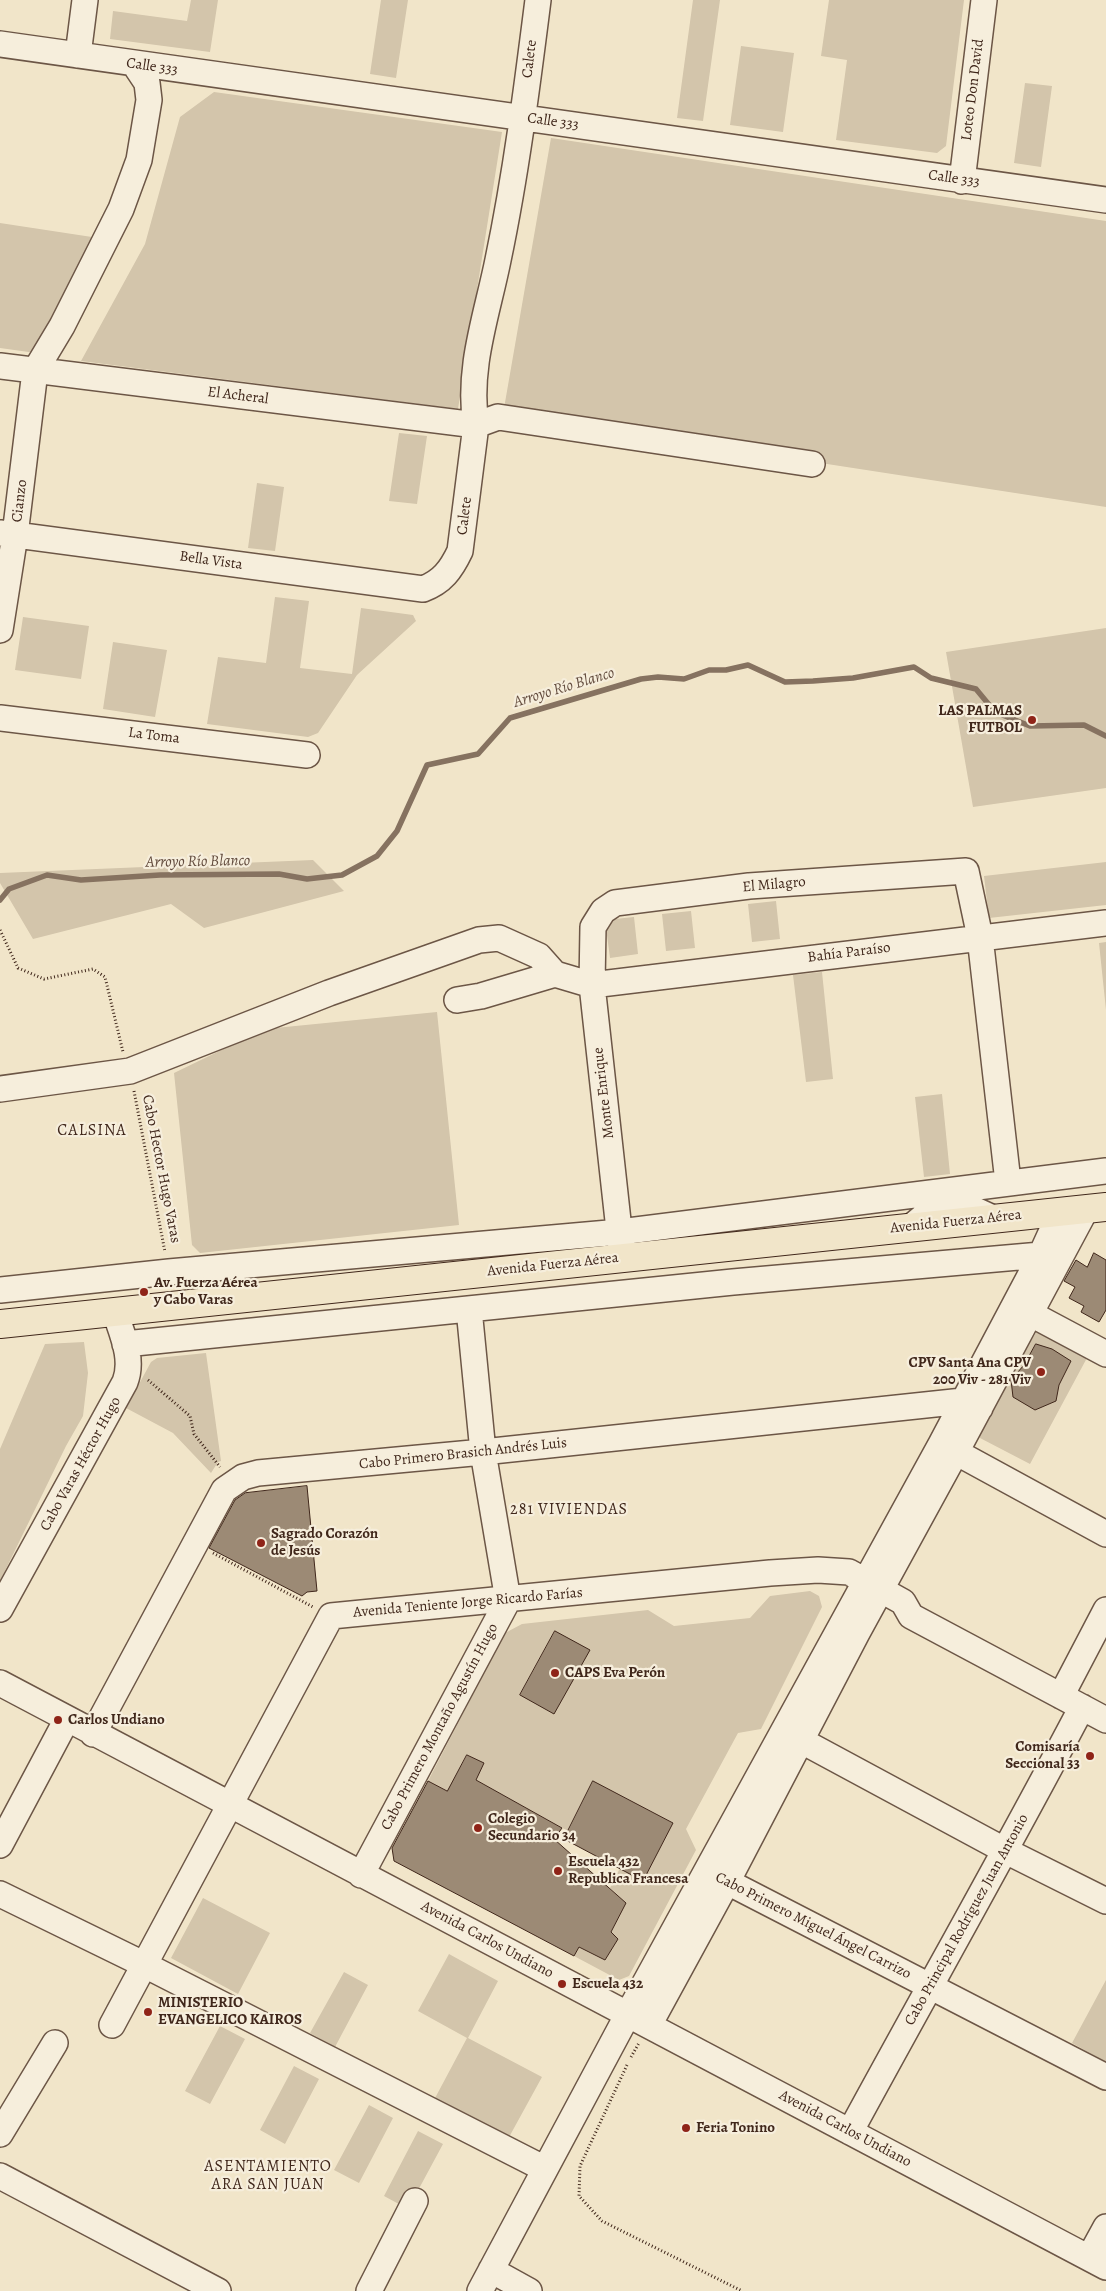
<!DOCTYPE html>
<html>
<head>
<meta charset="utf-8">
<style>
	body { margin:0 }
	canvas { display:block; background:#f1e5c9 }
</style>
</head>
<body>
<canvas width="1106" height="2291"></canvas>
<script>
const g = document.querySelector('canvas').getContext('2d');
g.lineJoin = 'round';
function fill(path, color) { g.fillStyle = color; g.fill(path, 'evenodd'); }
function stroke(path, color, width, dash) { g.strokeStyle = color; g.lineWidth = width; g.lineCap = dash ? 'butt' : 'round'; g.setLineDash(dash || []); g.stroke(path); }
function drawText(font, color, halo, rows, align = 'center') {
  g.font = font + ' Alegreya,serif'; g.lineWidth = 4.5; g.setLineDash([]); g.textBaseline = 'middle'; g.strokeStyle = halo; g.fillStyle = color; for (const [text, x, y, turn = 0] of rows) {
    g.save(); g.translate(x, y); g.rotate((+turn || 0) * Math.PI / 180); g.textAlign = isNaN(turn) ? turn : align; if (halo) g.strokeText(text, 0, 0); g.fillText(text, 0, 0); g.restore();
  }
}
fill(new Path2D(`
	M191,0H218L210,52L110,39L113,11L187,21Z
	M381,0H408L396,78L370,74Z
	M693,0H720L703,121L677,118Z
	M829,0H964L946,146L937,153L836,140L847,60L821,56Z
	M741,46L794,53L783,132L730,125Z
	M1025,83L1052,86L1041,167L1014,163Z
	M214,92L502,132L458,409L81,361L145,244L180,117Z
	M551,138L1106,221V507L503,414Z
	M0,223L105,239L43,354L0,348Z
	M399,433L427,436L417,504L389,501Z
	M257,483L284,487L275,551L248,548Z
	M275,597L309,601L300,668L352,674L361,608L413,615L416,621L357,675L318,733L308,737L207,724L218,657L266,663Z
	M23,617L89,626L81,679L15,670Z
	M1106,628V788L973,807L946,652Z
	M113,642L167,650L155,717L103,709Z
	M313,860L344,891L204,928L171,904L33,939L0,883V873Z
	M1106,862V905L989,918L984,876Z
	M776,901L780,939L752,942L748,904Z
	M691,911L695,948L666,951L662,914Z
	M634,917L638,954L610,958L605,920Z
	M1106,942V1010L1099,943Z
	M822,972L833,1079L806,1082L793,975Z
	M437,1012L459,1225L200,1253L192,1245L174,1073L265,1029Z
	M942,1094L950,1174L924,1177L915,1097Z
	M1037,1331L1088,1356L1030,1464L980,1438L978,1431Z
	M84,1342L88,1373L83,1416L66,1446L0,1581V1449L45,1344Z
	M206,1353L221,1461L218,1462L211,1473L173,1433L126,1408L151,1362L157,1358Z
	M810,1591L819,1596L822,1607L761,1729L738,1733L686,1829L696,1850L629,1976L619,1980L574,1956L579,1947L605,1960L618,1939L611,1932L626,1903L610,1888L620,1868L643,1881L673,1823L594,1782L568,1831L476,1780L483,1763L467,1755L447,1791L428,1781L505,1633L522,1624L648,1610L674,1626L750,1618L770,1596Z
	M203,1898L270,1933L238,1994L171,1958Z
	M449,1954L498,1981L468,2038L542,2077L508,2139L434,2100L467,2038L418,2011Z
	M344,1972L368,1985L335,2047L310,2033Z
	M1106,1980V2062L1072,2043Z
	M220,2026L245,2039L210,2104L185,2091Z
	M294,2066L319,2079L285,2144L260,2130Z
	M369,2105L393,2118L359,2183L334,2170Z
	M418,2131L443,2144L408,2209L384,2196Z`), '#d3c5ab');
stroke(new Path2D(`
	M0,900L9,889L47,875L81,880L160,875L279,874L307,879L342,875L377,856L397,831L427,765L478,754L510,718L641,679L658,677L684,679L709,670H726L748,665L785,682L813,681L853,678L914,667L931,678L976,689L995,712L1030,726L1084,725L1106,736`), '#867260', 5.5);
const building = new Path2D(`
	M1094,1253L1106,1260V1310L1099,1322L1081,1312L1084,1306L1069,1298L1075,1287L1064,1281L1076,1260L1087,1267Z
	M1036,1344L1052,1349L1071,1361L1059,1385L1056,1401L1035,1410L1013,1397L1011,1380L1024,1365Z
	M307,1486L317,1591L307,1592L302,1596L209,1548L235,1500L245,1493Z
	M555,1631L590,1650L554,1714L520,1695Z
	M467,1755L484,1763L476,1780L562,1828L554,1839L626,1903L611,1932L618,1939L605,1960L579,1947L574,1956L394,1861L392,1848L428,1781L447,1791Z
	M593,1781L673,1823L643,1881L564,1839Z`);
fill(building, '#9c8a75');
stroke(building, '#40271b', 1);
const minor = new Path2D(`
	M0,44L1106,200
	M78,55L85,0
	M962,181L984,0
	M0,366L476,425L498,417L812,464
	M0,533L423,589C442,582 451,570 460,551L476,425C467,368 487,315 498,260C516,174 527,87 538,0
	M0,630L15,535L35,371L62,326L121,209L139,160L149,100L147,83L135,65
	M0,718L307,755
	M457,1000L481,996L555,974
	M0,1089L130,1071L329,993L479,940L499,938L539,956L555,974L592,985L1106,923
	M911,1227L930,1211L969,1207L993,1218
	M621,1248L592,985L593,927L603,911L615,903L749,886L966,871L980,937L1008,1182
	M0,1290L169,1272L620,1232L1106,1171
	M1016,1306L1106,1354
	M125,1344L733,1282L1041,1255
	M941,1444L1106,1534
	M0,1609L125,1382C134,1359 122,1334 115,1312
	M0,1683L1106,2267
	M1061,1696L1106,1610
	M787,1733L1006,1851L1106,1901
	M93,1734L224,1490L243,1477L258,1473L483,1452L963,1401L980,1408
	M0,1845L67,1719
	M361,1875L508,1600L483,1452L469,1309
	M714,1875L1106,2077
	M0,1894L137,1961L545,2169
	M112,2025L331,1616L770,1573L818,1570L849,1572L903,1602L911,1616L1106,1720
	M649,2025L727,1882L857,1633L956,1452L1086,1209
	M850,2132C927,1990 1007,1850 1082,1707
	M0,2134L55,2043
	M0,2176L218,2291
	M1089,2258L1106,2227
	M491,2270L529,2291
	M369,2291L415,2201
	M480,2291L628,2014L941,1444L1041,1255L1061,1211`);
const major = new Path2D(`
	M0,1324L1106,1207`);
stroke(minor, '#6c5646', 28);
stroke(major, '#40271b', 30);
stroke(new Path2D(`
	M0,930L18,968L44,979L93,969L105,977L123,1052
	M134,1091L165,1252
	M148,1380L190,1416L194,1434L220,1467
	M213,1553L313,1607
	M631,2057L639,2043
	M627,2065L580,2166L579,2196L602,2221L742,2291`), '#40271b', 3, [1, 2.5]);
stroke(minor, '#f6eedc', 25);
stroke(major, '#f1e5c9', 28);
for (const [x, y, r, color] of [
	[1032,720,5,"#8f2418"],
	[144,1292,5,"#8f2418"],
	[1041,1372,5,"#8f2418"],
	[261,1543,5,"#8f2418"],
	[555,1673,5,"#8f2418"],
	[58,1720,5,"#8f2418"],
	[1090,1756,5,"#8f2418"],
	[478,1828,5,"#8f2418"],
	[558,1871,5,"#8f2418"],
	[562,1984,5,"#8f2418"],
	[148,2012,5,"#8f2418"],
	[686,2128,5,"#8f2418"]
]) { const dot = new Path2D(); dot.arc(x, y, r, 0, 2 * Math.PI); g.fillStyle = color; g.fill(dot); stroke(dot, '#f6eedc', 2); }
drawText('15px', '#40271b', '#f6eedc', [
	["Calete",530,59,-83],
	["Calle 333",152,67,8],
	["Loteo Don David",973,90,-83],
	["Calle 333",553,122,8],
	["Calle 333",954,179,8],
	["El Acheral",238,396,7],
	["Cianzo",20,501,-83],
	["Calete",465,516,-83],
	["Bella Vista",211,561,8],
	["La Toma",154,736,7],
	["El Milagro",774,885,-5],
	["Bahía Paraíso",849,953,-7],
	["Monte Enrique",604,1093,-97],
	["Cabo Hector Hugo Varas",161,1169,79],
	["Avenida Fuerza Aérea",956,1222,-6],
	["Avenida Fuerza Aérea",553,1265,-6],
	["Cabo Primero Brasich Andrés Luis",463,1454,-6],
	["Cabo Varas Héctor Hugo",81,1464,-61],
	["Avenida Teniente Jorge Ricardo Farías",468,1603,-5],
	["Cabo Primero Montaño Agustín Hugo",440,1727,-62],
	["Cabo Principal Rodríguez Juan Antonio",967,1920,-61],
	["Cabo Primero Miguel Ángel Carrizo",813,1926,27],
	["Avenida Carlos Undiano",487,1940,28],
	["Avenida Carlos Undiano",845,2129,28]
]);
drawText('bold 15px', '#40271b', '#f6eedc', [
	["LAS PALMAS",1022,711,"right"],
	["FUTBOL",1022,728,"right"],
	["Av. Fuerza Aérea",154,1283],
	["y Cabo Varas",154,1300],
	["CPV Santa Ana CPV",1031,1363,"right"],
	["200 Viv - 281 Viv",1031,1380,"right"],
	["Sagrado Corazón",271,1534],
	["de Jesús",271,1551],
	["CAPS Eva Perón",565,1673],
	["Carlos Undiano",68,1720],
	["Comisaría",1080,1747,"right"],
	["Seccional 33",1080,1764,"right"],
	["Colegio",488,1819],
	["Secundario 34",488,1836],
	["Escuela 432",568,1862],
	["Republica Francesa",568,1879],
	["Escuela 432",572,1984],
	["MINISTERIO",158,2003],
	["EVANGELICO KAIROS",158,2020],
	["Feria Tonino",696,2128]
], 'left');
drawText('italic 16px', '#634c3e', '#f6eedc', [
	["Arroyo Río Blanco",564,688,-17],
	["Arroyo Río Blanco",198,862,-1]
]);
g.letterSpacing = '1px';
drawText('16px', '#40271b', '#f6eedc', [
	["CALSINA",92,1131],
	["281 VIVIENDAS",569,1510],
	["ASENTAMIENTO",268,2167],
	["ARA SAN JUAN",268,2185]
]);
g.letterSpacing = '0px';
</script>
</body>
</html>
